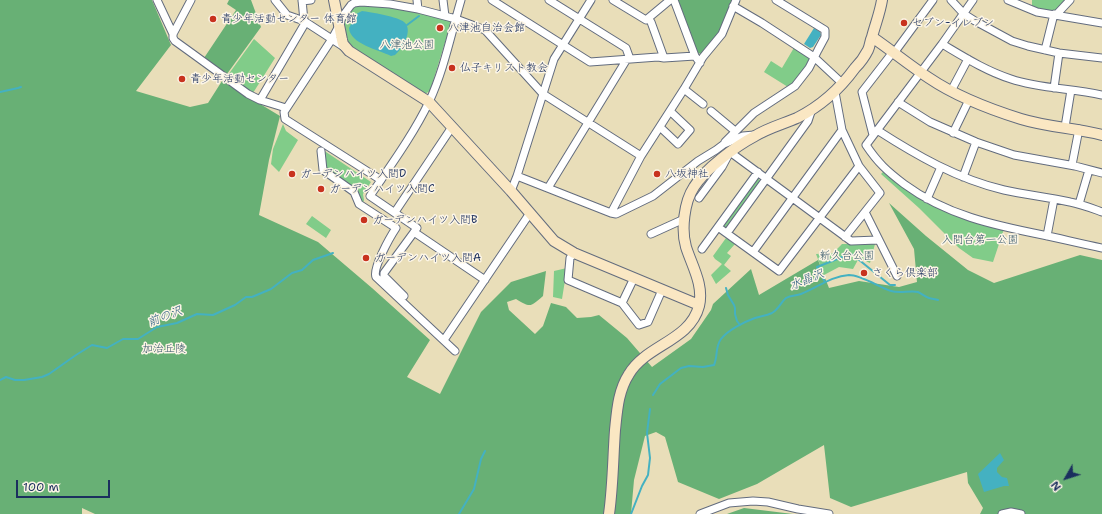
<!DOCTYPE html>
<html>
<head>
<meta charset="utf-8">
<style>
	body { margin:0 }
	#map { position:relative; width:1102px; height:514px; overflow:hidden; background:#e9deb9; font-family:"Shantell Sans",sans-serif }
	canvas { display:block }
	.north { position:absolute; left:1046px; top:458px; width:40px; height:40px; -webkit-text-stroke:3px #fcf5e5; paint-order:stroke; rotate:231deg; font-size:11px; font-weight:700; line-height:16px; text-align:center; color:#1b2f5e }
	.north::after { content:''; display:block; margin:auto; width:14px; height:18px; background:#1b2f5e; clip-path:polygon(50% 0,100% 100%,50% 72%,0 100%) }
	.scale { position:absolute; left:16px; top:480px; width:94px; height:18px; box-sizing:border-box; border:2px solid #1b2f5e; border-top:0; padding-left:5px; font-size:12px; line-height:14px; white-space:nowrap; color:#1b2f5e; -webkit-text-stroke:3px #fcf5e5; paint-order:stroke }
</style>
</head>
<body>
<div id="map">
<canvas width="1102" height="514"></canvas>
<div class="north">N</div>
<div class="scale">100 m</div>
</div>
<script>
const g = document.querySelector('canvas').getContext('2d');
g.lineJoin = 'round';
function fill(path, color) { g.fillStyle = color; g.fill(path, 'evenodd'); }
function stroke(path, color, width, dash) { g.strokeStyle = color; g.lineWidth = width; g.lineCap = dash ? 'butt' : 'round'; g.setLineDash(dash || []); g.stroke(path); }
function drawText(font, color, halo, rows, align = 'center') {
  g.font = font + ' "Shantell Sans","Klee One",sans-serif'; g.lineWidth = 3; g.setLineDash([]); g.textBaseline = 'middle'; g.strokeStyle = halo; g.fillStyle = color; for (const [text, x, y, turn = 0] of rows) {
    g.save(); g.translate(x, y); g.rotate((+turn || 0) * Math.PI / 180); g.textAlign = isNaN(turn) ? turn : align; if (halo) g.strokeText(text, 0, 0); g.fillText(text, 0, 0); g.restore();
  }
}
fill(new Path2D(`
	M1032,0H1067L1057,11L1047,12L1032,7Z
	M358,5L403,8L449,20L451,23L430,91L423,95L352,49L347,42L343,23C347,17 350,7 358,5Z
	M254,39L275,58L253,93L228,75Z
	M795,46L809,55L810,60L793,84L788,87L764,72L771,61L782,68Z
	M283,124L286,131L298,140L279,172L271,164L273,149Z
	M323,150L371,182L363,194L364,200L363,203L323,170Z
	M885,170C898,181 915,197 931,205C954,216 980,222 1004,229L993,262L973,258L959,248L919,208L881,174Z
	M758,178L760,181L727,229H724L722,225Z
	M312,216L331,230L326,238L306,224Z
	M726,238L735,244L727,253L731,256L724,265L731,271L716,284L711,275L722,264L715,259L713,256Z
	M842,244H875L870,263L859,258L853,269L839,267L824,275L816,254L833,253Z
	M567,268L562,299L553,297L554,271Z`), '#81cc89');
fill(new Path2D(`
	M0,0H152L171,45L136,91L190,107L208,103L222,81L280,116L269,160L259,215L318,242L372,288L430,340L407,377L440,394L481,312L511,282L546,271L543,296C530,307 531,308 516,299L507,302L509,310L535,334L543,326L551,303L566,307L577,318L591,317L599,315L627,338L652,367L691,339L711,310L713,304L751,269L759,295L818,260L829,288L859,281L899,287L917,282L914,249L889,203L926,236L968,270L994,283L1080,255L1102,260V514H980L983,508L968,483L967,472L851,507L830,498L824,445L757,484L719,499L678,482L665,437L656,432L645,436L634,480L631,514H95L82,508V514H0Z
	M229,0H251L261,27L227,74L204,58L236,10L227,4Z
	M678,0H733L719,34L702,54L697,53Z
	M744,508L793,514H727Z`), '#68b075');
fill(new Path2D(`
	M362,11C370,12 399,17 404,22C414,30 402,49 395,55L391,56C379,50 350,44 349,28L356,14Z
	M814,28L820,32L821,35L813,47L810,48L804,44Z
	M1000,453L1004,460L997,468V472L1002,477L1007,478L1009,486H1004L984,492L978,474Z`), '#44b1c1');
stroke(new Path2D(`
	M407,25L419,16
	M0,92L18,88L21,87
	M825,282L817,267L850,254L853,255L890,285H895
	M726,288L728,295L734,305L735,308V314L737,321L740,325
	M0,380L6,377L15,380H24L42,377L49,374L76,355L92,345L107,348L123,339H138L157,327L177,323L197,314L213,315L235,305L246,297H252L271,289L292,273L302,270L313,260L333,253
	M653,395L660,384L681,368L689,366L703,367L714,365C718,356 715,347 721,339C728,330 744,322 755,318C761,316 766,316 772,313C779,309 781,302 786,298C791,295 796,296 801,294C817,288 831,276 849,275C861,275 879,287 891,291C900,294 910,290 918,292C922,294 926,297 929,298C932,299 935,299 938,300
	M459,514L474,489L481,459L485,451
	M631,514L642,486L648,475L650,458L647,433L650,409`), '#44b1c1', 2);
const street = new Path2D(`
	M157,0L173,34V38L175,41L193,54L248,94L260,100L286,108
	M275,0L287,15L304,21L344,47
	M417,0L418,9
	M443,0L445,16
	M492,0L590,62L658,57L664,58L695,56L700,63
	M549,0L626,48L630,59
	M613,0L646,20L670,0
	M674,0L695,56
	M951,0L964,14L975,21L1012,41L1028,46L1059,53L1102,58
	M973,0L942,44L866,145C878,163 887,171 904,184C946,215 993,225 1043,235C1062,239 1082,244 1102,248
	M1008,0L1037,12L1102,23
	M302,1L311,0
	M733,6L762,23L814,57L843,84
	M1056,15L1070,0
	M651,22L664,58
	M173,34L191,0
	M942,44C964,57 986,71 1011,79C1040,89 1072,88 1102,95
	M1045,50L1054,14
	M894,53L933,0
	M1054,88L1059,53
	M684,89L703,104
	M951,91L968,59
	M835,92L842,130L859,166L880,193L845,237
	M260,100L304,25V21L302,0
	M898,102L930,122L976,142L1014,155L1075,166L1102,173
	M711,111L735,131
	M660,127L678,144L690,130L670,111
	M1065,127L1071,90
	M877,130C916,155 957,179 1004,190C1026,195 1048,197 1070,202C1081,204 1091,208 1102,212
	M953,133L969,100
	M873,135L862,92L893,52
	M725,142L754,113L795,86L809,68L818,50L825,37V30L776,0
	M321,151L323,170L354,192L359,204L396,228C390,237 372,269 376,277L455,351
	M1072,165L1079,129
	M517,176L611,213L616,214L653,196L698,161L716,150L724,144L743,136L754,135
	M963,177L976,142
	M381,180L285,119L284,112L332,39L339,26L342,17L351,5L354,3L361,2L390,4L418,9L456,19L472,25L485,30L543,94L641,156
	M548,188L627,59
	M511,191L517,176L554,59L591,0
	M699,198L722,167L730,152L851,241L878,240
	M927,199L941,167
	M1079,204L1089,170
	M395,212L452,127
	M865,212L897,276
	M611,213L641,156L684,89L703,57L722,34L736,0
	M718,227L779,271L859,166
	M414,232L485,280
	M727,233L808,121L812,109
	M651,234L684,219
	M1047,236L1054,199
	M702,249L758,172
	M753,252L842,130
	M574,253L570,258L568,280L622,303
	M634,278L622,303L639,325L648,322L662,290
	M404,296L384,276V273L417,228L370,196C391,165 413,135 429,102C444,70 451,34 461,0
	M444,340L530,213
	M700,514L729,503L753,501L768,502L798,509L829,514
	M1002,514L1011,512L1021,514`);
const secondary = new Path2D(`
	M334,0L342,40L343,44L349,51L429,102L511,191L554,241L574,253L699,305
	M872,37C891,50 909,65 929,78C957,97 989,109 1021,119C1047,127 1075,128 1102,135
	M609,514C613,486 613,458 615,430C617,411 618,391 629,374C646,345 690,341 699,306C704,285 692,266 686,247C681,230 684,202 694,187C705,169 736,146 755,136C768,128 783,124 797,118C821,106 839,90 855,68C860,63 865,56 868,50C870,46 870,41 872,37C875,25 880,13 882,0`);
stroke(street, '#636c7e', 9);
stroke(secondary, '#636c7e', 12);
stroke(street, '#fff', 7);
stroke(secondary, '#fae7c3', 10);
for (const [x, y, r, color] of [
	[213,19,4,"#c8321e"],
	[904,23,4,"#c8321e"],
	[440,28,4,"#c8321e"],
	[452,68,4,"#c8321e"],
	[182,79,4,"#c8321e"],
	[292,174,4,"#c8321e"],
	[657,174,4,"#c8321e"],
	[321,189,4,"#c8321e"],
	[364,220,4,"#c8321e"],
	[366,258,4,"#c8321e"],
	[864,273,4,"#c8321e"]
]) { const dot = new Path2D(); dot.arc(x, y, r, 0, 2 * Math.PI); g.fillStyle = color; g.fill(dot); stroke(dot, '#fcf5e5', 1.5); }
drawText('11px', '#1b2f5e', '#fcf5e5', [
	["青少年活動センター 体育館",221,19],
	["セブン-イレブン",912,23],
	["八津池自治会館",448,28],
	["仏子キリスト教会",460,68],
	["青少年活動センター",190,79],
	["ガーデンハイツ入間D",300,174],
	["八坂神社",665,174],
	["ガーデンハイツ入間C",329,189],
	["ガーデンハイツ入間B",372,220],
	["ガーデンハイツ入間A",374,258],
	["さくら倶楽部",872,273]
], 'left');
drawText('11px', '#345669', '#fcf5e5', [
	["八津池公園",407,45],
	["入間台第一公園",980,240],
	["新久台公園",847,256],
	["加治丘陵",164,349]
]);
drawText('italic 12px', '#295c81', '#fcf5e5', [
	["水晶沢",807,280,-22],
	["前の沢",165,317,-21]
]);
</script>
</body>
</html>
